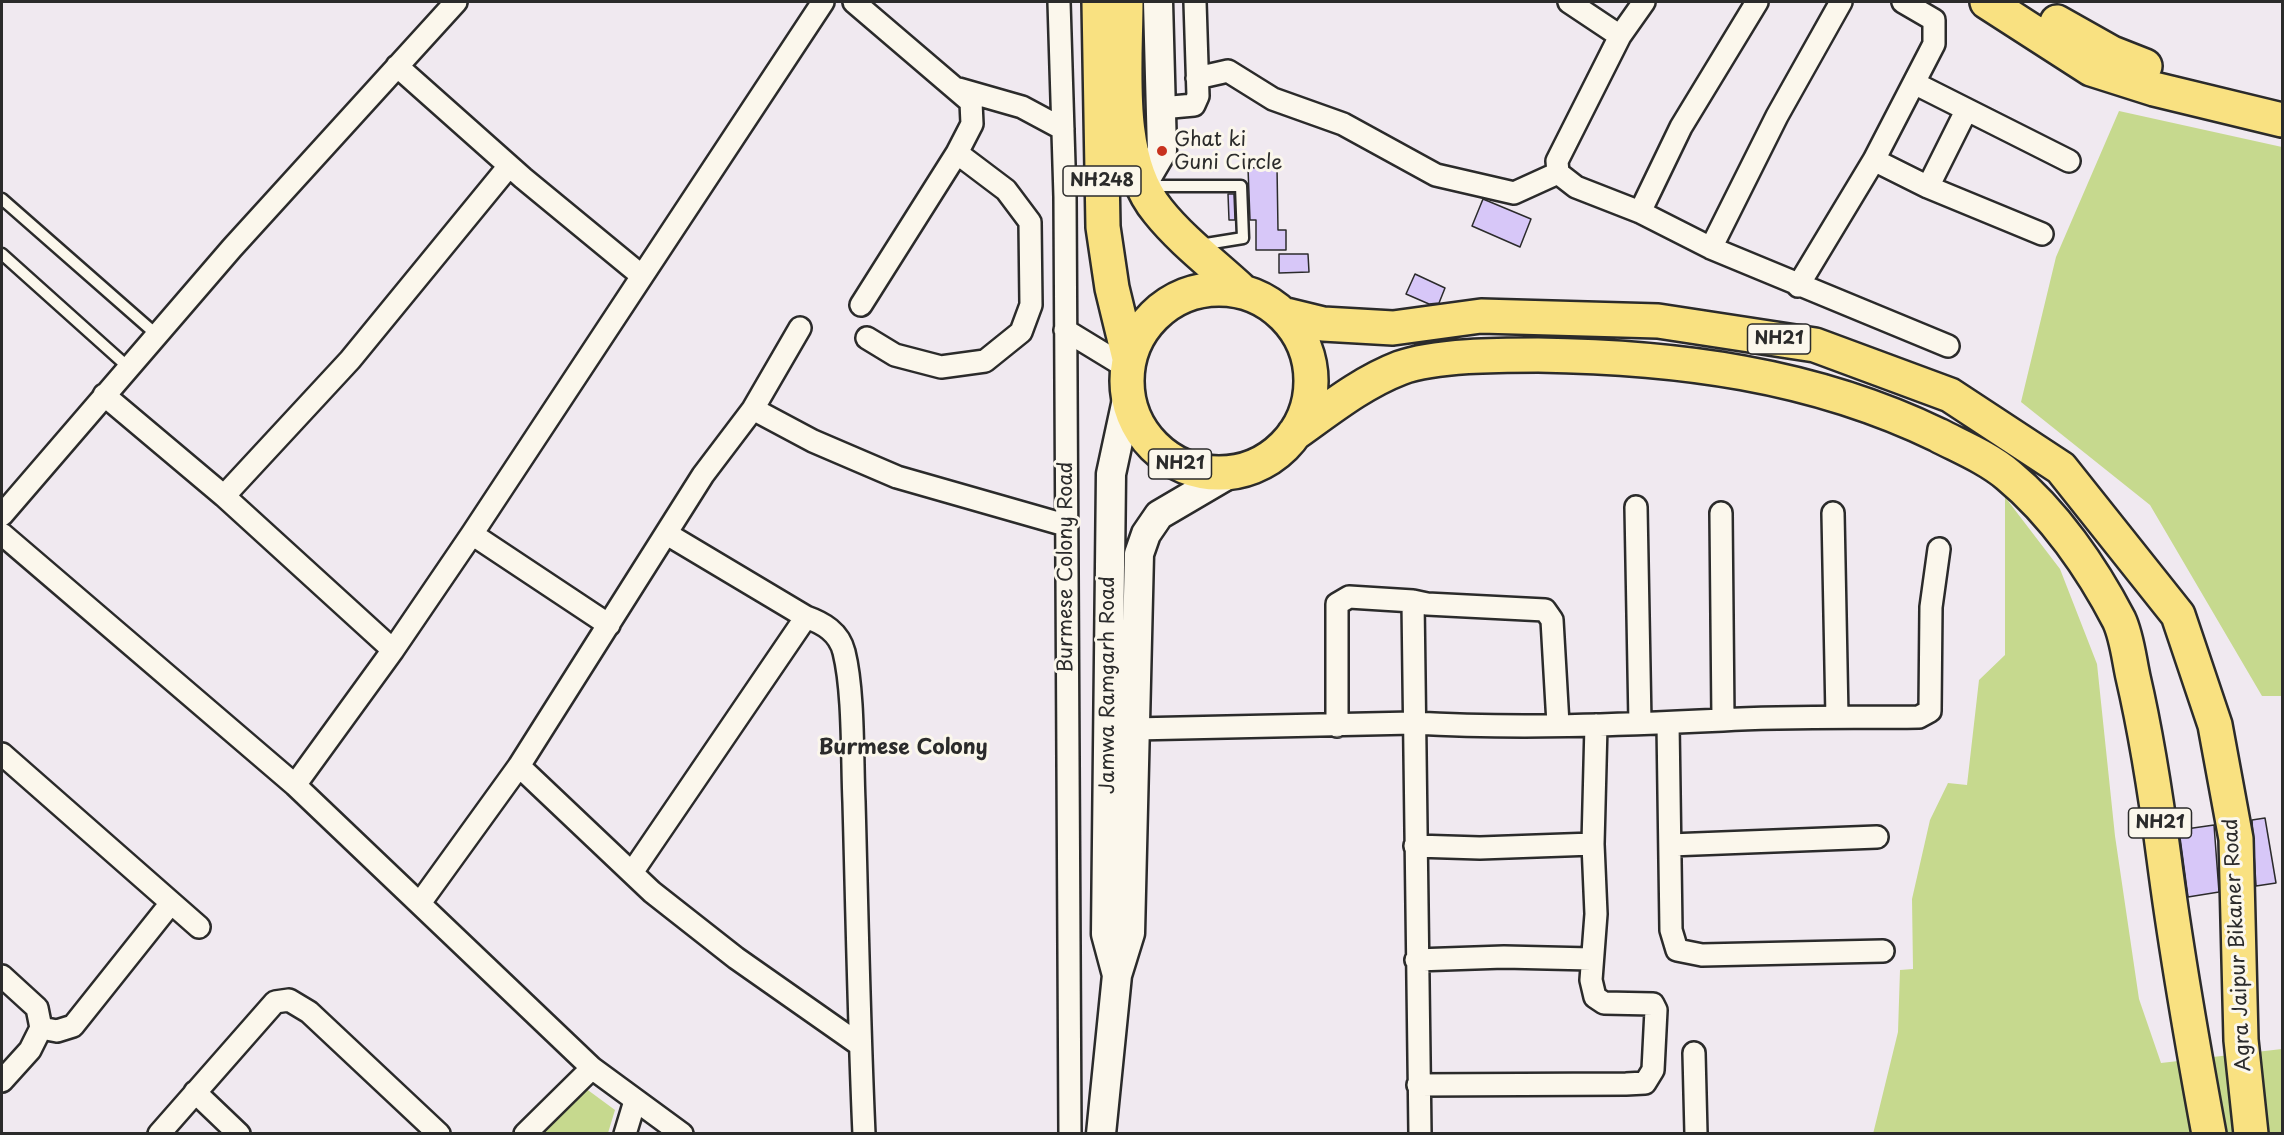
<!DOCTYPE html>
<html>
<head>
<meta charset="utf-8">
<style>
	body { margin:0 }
	#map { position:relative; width:2284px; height:1135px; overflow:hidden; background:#f0e9f0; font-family:"Playpen Sans",sans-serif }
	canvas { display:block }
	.frame { position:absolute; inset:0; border:3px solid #2b2b2b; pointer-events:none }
</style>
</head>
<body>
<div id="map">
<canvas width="2284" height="1135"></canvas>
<div class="frame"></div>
</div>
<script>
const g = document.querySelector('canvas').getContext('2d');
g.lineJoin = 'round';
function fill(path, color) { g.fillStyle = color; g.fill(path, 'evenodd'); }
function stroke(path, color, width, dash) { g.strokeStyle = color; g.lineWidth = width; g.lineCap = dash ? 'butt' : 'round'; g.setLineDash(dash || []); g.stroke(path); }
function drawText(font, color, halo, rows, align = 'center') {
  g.font = font + ' "Playpen Sans",sans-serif'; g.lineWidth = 6; g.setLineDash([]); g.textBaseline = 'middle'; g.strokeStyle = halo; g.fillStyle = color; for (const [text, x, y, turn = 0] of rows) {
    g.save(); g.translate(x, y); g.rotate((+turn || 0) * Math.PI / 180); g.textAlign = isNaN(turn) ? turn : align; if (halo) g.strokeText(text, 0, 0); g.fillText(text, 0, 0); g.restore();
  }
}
fill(new Path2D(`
	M2119,111L2282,147V696H2262L2150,505L2021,402L2056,257Z
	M2005,497L2060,569L2097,664L2115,836L2139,999L2161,1063L2282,1049V1133L1873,1134L1898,1032L1900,970L1913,969L1912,899L1930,820L1948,783L1967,785L1979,680L2005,655Z
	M581,1085L615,1110L608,1133L538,1134Z`), '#c6d98e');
const building = new Path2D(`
	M1277,167L1278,230H1286V250H1256V220H1250L1248,168Z
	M1228,194H1234L1235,220H1229Z
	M1483,199L1531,219L1520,247L1472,226Z
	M1279,254H1308L1309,272L1279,273Z
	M1415,274L1445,288L1439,303L1429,304L1406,294Z
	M2265,818L2276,883L2256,886L2252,820Z
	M2214,825L2219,892L2188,897L2179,830Z`);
fill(building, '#d7c7f8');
stroke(building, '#2b2b2b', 1.5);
const service = new Path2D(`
	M1148,186H1241L1243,238L1200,245
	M2,199L157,335
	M2,254L128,367`);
const minor = new Path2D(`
	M854,2L971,102L972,124L957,153L861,305
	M1059,2L1065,197L1070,1134
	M1569,2L1620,36
	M1644,2L1620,36L1557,161L1558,173L1576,187L1640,212L1711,248L1948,346
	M397,66L523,178L642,276
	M1197,78L1228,71L1273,99L1343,124L1436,175L1514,193L1558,173
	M1914,83L2069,161
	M959,89L1022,107L1063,129
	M1161,108L1194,105L1198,96L1195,2
	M1874,160L1928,187L2042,234
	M1928,187L1966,111
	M1640,212L1681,127L1757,2
	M1711,248L1777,116L1841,2
	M1798,286L1874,160L1934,44V20L1903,2
	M1065,330L1129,369
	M867,338L895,355L941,367L985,361L1021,332L1031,305L1030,222L1006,190L957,153
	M104,395L224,496L393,650
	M753,409L813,441L897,477L1065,525
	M224,496L350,360L509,166
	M1636,507L1640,723
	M1721,513L1723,720
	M1833,513L1837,717
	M2,515L232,248L456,2
	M2,534L295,785L592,1068L682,1134
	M472,534L609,625
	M667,534L806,617C823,623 839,632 844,652C854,692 852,759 854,802C857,912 859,1023 864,1134
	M1668,723L1671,930L1677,950L1702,955L1883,951
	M1337,726V604L1349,597L1413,601
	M1134,729L1413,723C1516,729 1620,725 1723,720C1788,716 1854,718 1919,717L1930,711L1931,607L1939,549
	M2,754L199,927
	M519,766L652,892L736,958L860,1045
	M295,785L393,650L472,534L823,2
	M1670,845L1877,837
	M1415,846L1480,848L1593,844
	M633,871L806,617
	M420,903L519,766L703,475L753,409L800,328
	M1416,960L1504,957L1591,959
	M2,976L37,1008L41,1028L30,1050L2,1081
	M41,1028L57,1031L73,1026L171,903
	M1694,1053L1696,1134
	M1418,1085L1626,1084L1645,1083L1653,1070L1656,1010L1653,1004L1604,1003L1595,997L1591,980L1596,914L1593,844L1596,725
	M195,1092L239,1134
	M159,1134L275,1002L289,1000L309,1012L439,1134
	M525,1134L592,1068
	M625,1134L635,1101
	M1420,1134L1413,601L1427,604L1545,610L1552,620L1558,724`);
const secondary = new Path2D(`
	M1142,185L1162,151L1158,2
	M1117,975L1106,934L1111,474L1128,395
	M1101,1134L1117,975L1130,933L1139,554L1146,534L1159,515L1234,471`);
const trunk = new Path2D(`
	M1099,2L1103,227L1112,288L1129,358
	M1126,2C1126,65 1115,159 1158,211C1181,240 1214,265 1241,290
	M1987,2L2091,69L2154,89L2282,120
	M2057,22L2112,53L2145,66
	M1127 381a92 92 0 1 1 184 0a92 92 0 1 1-184 0Z
	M1282,314L1323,324L1393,328L1481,316L1658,321L1815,345L1950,395L2061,468L2178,615L2215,725L2236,839L2241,1040L2251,1134
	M1294,434C1328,410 1361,383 1400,368C1435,355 1500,355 1538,355C1677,357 1812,374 1938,435C1961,447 1988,458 2008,475C2054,513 2092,568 2119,620C2127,637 2129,659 2133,677C2147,737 2156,797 2164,858C2176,951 2192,1042 2209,1134`);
stroke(service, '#2b2b2b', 15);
stroke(minor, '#2b2b2b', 26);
stroke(secondary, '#2b2b2b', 33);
stroke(trunk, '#2b2b2b', 38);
stroke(service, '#fbf7ec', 10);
stroke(minor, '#fbf7ec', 21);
stroke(secondary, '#fbf7ec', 28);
stroke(trunk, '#f9e181', 33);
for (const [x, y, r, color] of [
	[1162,151,6,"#c8321e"]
]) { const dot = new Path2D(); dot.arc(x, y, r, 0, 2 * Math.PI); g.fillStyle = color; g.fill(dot); stroke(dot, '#fbf7ec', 2); }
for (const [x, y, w] of [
	[1102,181,78],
	[1779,339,63],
	[1180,464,63],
	[2160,823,63]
]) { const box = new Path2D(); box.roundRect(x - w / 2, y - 15, w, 30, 4.5); g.fillStyle = '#fbf7ec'; g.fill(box); stroke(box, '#2b2b2b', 1.5); }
drawText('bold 18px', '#2b2b2b', null, [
	["NH248",1102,181],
	["NH21",1779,339],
	["NH21",1180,464],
	["NH21",2160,823]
]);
drawText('20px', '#2b2b2b', '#fbf7ec', [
	["Ghat ki",1174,140],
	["Guni Circle",1174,163]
], 'left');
drawText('20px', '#2b2b2b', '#fbf7ec', [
	["Burmese Colony Road",1066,567,-90],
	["Jamwa Ramgarh Road",1108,685,-90],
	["Agra Jaipur Bikaner Road",2238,945,-93]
]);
drawText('bold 21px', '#2b2b2b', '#fbf7ec', [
	["Burmese Colony",903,748]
]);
</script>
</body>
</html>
